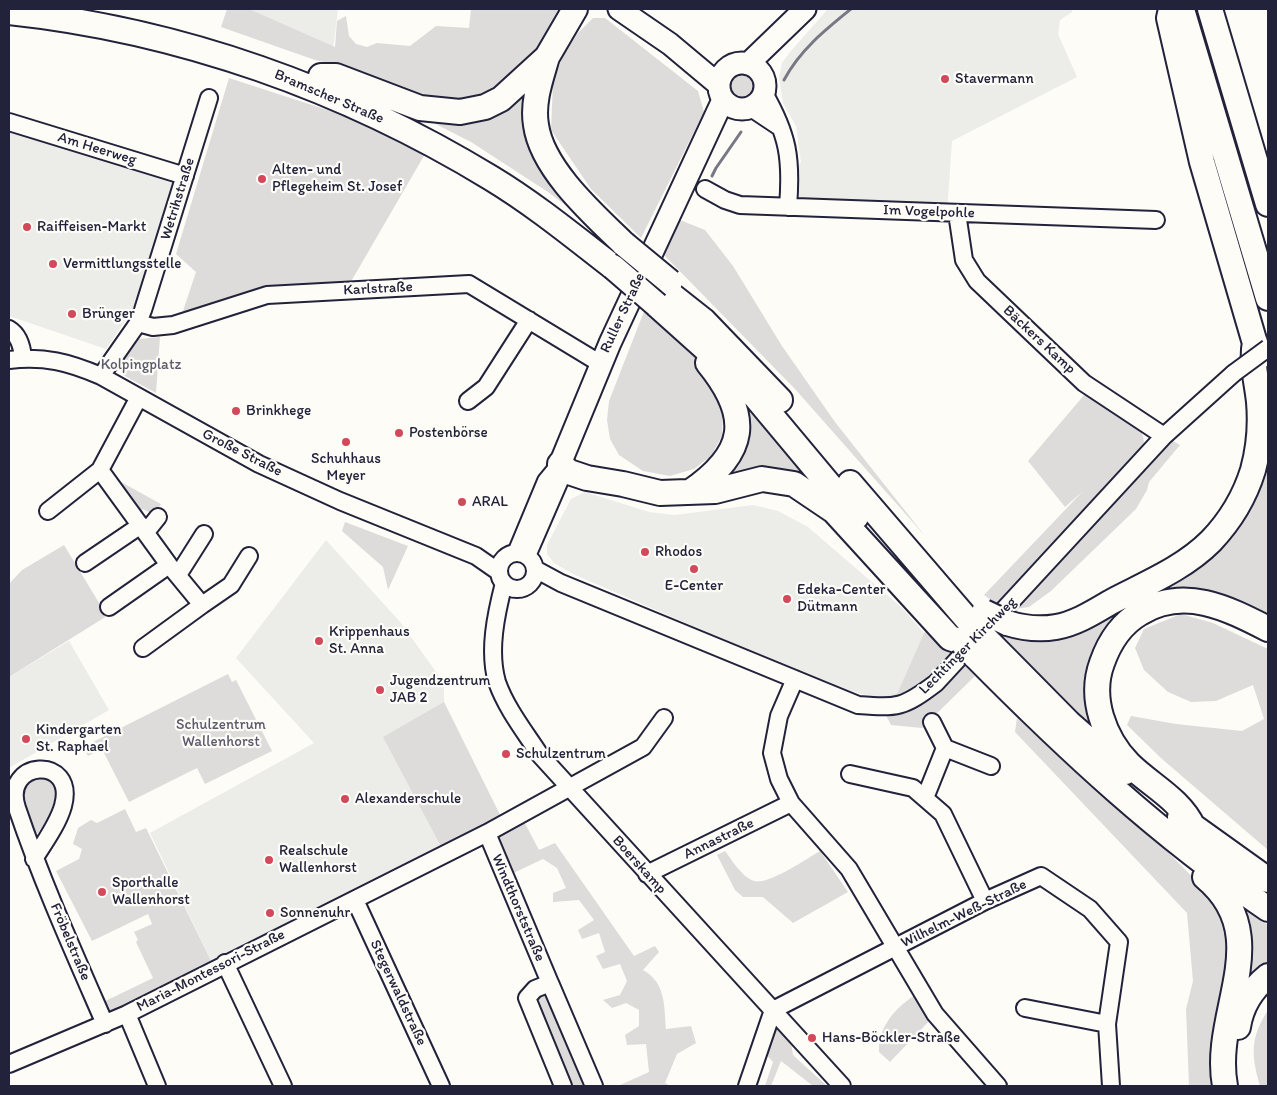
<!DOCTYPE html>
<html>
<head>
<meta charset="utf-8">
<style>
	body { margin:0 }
	#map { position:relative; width:1277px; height:1095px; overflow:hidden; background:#fdfcf7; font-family:Itim,sans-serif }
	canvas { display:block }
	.frame { position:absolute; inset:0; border:10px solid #22223b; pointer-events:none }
</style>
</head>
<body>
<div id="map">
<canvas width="1277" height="1095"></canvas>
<div class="frame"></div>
</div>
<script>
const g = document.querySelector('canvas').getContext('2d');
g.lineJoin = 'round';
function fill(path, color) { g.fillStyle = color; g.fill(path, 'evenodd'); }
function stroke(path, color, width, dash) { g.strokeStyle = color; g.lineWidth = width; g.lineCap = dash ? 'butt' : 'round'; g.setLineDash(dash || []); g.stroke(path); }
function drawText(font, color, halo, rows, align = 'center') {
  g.font = font + ' Itim,sans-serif'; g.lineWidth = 4.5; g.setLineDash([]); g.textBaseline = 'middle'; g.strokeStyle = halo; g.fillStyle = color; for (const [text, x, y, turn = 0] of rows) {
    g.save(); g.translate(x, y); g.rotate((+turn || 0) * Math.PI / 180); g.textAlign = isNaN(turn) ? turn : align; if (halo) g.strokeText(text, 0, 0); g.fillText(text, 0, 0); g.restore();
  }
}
fill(new Path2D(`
	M241,9H338L333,51Z
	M828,9H1072V12L1060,20L1058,34L1077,77L952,141L947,213L788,207L790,177L801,162L796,126L783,103L779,77L782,63L790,52Z
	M11,129L177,178L134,308L106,349L9,316V136Z
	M585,492L649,512L675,515L753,505L778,511L808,527L902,608L924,633L897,695L877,698L851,691L709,633L573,574L554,563L547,554V545L571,499Z
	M326,540L401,623L444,683V702L504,823L215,969L150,833L314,743L236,658Z
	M69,641L109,710L9,768V677Z`), '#ecece9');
fill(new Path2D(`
	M227,9H249L335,47L337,21L346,16L349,36L356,44L367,47L377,43L410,46L436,26L469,28L471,9H564L555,30L550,27L532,55L493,93L465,102L435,101L329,63L315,60L221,27Z
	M593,18H605L698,91L704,112L641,238L591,189L551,130L553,82L563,56L577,34Z
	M538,72L534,140L606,236L548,192L471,142L410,111L449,118Z
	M728 87a15 15 0 1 1 30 0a15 15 0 1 1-30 0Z
	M229,78L352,118L425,154L349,285L181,317L196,272L176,254Z
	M680,220L705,230L733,266L782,346L835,422L925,536L795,389L664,255Z
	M645,309L697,360L723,409L722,436L711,456L694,469L670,476L643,471L619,455L610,439L607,420L609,401Z
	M160,337L156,393L123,375L119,367L139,339Z
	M740,393L846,516L816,489L716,480Z
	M1085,394C1106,405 1144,416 1144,444L998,605L984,595L1083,491L1065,507L1028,461Z
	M1164,436L1180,445L1149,482L1147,490L1136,509L1051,591L1029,607L1015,609Z
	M1268,436V624L1195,593L1118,621L1101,738L1004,637V631L1039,636L1191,565Z
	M112,477L161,504L155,515L143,509L139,515Z
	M345,522L408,546L388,590L383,567L342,531Z
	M64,545L107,616L9,677V584L22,570Z
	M1181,614L1213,623L1268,649V850L1162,759L1127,725L1131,716L1176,724L1242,731L1264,719L1253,685L1216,701L1191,702L1168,692L1144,670L1135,648L1144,629Z
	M933,624L1059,751L1160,844L1218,903L1232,938L1221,1086H1189L1186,1009L1193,981L1187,913L1015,732L1017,718L975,676L922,728L891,725L877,698L897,694L924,633Z
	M228,674L232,682L236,680L272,751L205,784L197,768L129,802L102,749L88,756L83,747Z
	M444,702L504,823L520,814L539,850L555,843L634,956L655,946L659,952L643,970C666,983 664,1005 666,1029L691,1026L696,1043L677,1054L665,1083L670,1086H618L649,1072L646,1044L627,1045L625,1035L639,1026V1010L626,1003L612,1008L603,1000L620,995L627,981L620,964L603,969L596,956L605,952L599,933L582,939L578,930L594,920L579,900L553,902V893L566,888L557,868L543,859L505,877L486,833L445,854L383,737Z
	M35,777C74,777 51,815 38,833H31C26,813 14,790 35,777Z
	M125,809L136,832L146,828L215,969L105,1024L97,1005L153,978L136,942L138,940L134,932L152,924L148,914L92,941L56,871L79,859L82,849L73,844L78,828L91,820L97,823Z
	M725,851C732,860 742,877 754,881C769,885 806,859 820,851L848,892L793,923L763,897H743L735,890L717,855Z
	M1235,902L1268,925V967L1246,988Z
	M550,983L594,1086H563L527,998Z
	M915,995L932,1018L890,1062L879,1052C878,1027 895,1008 915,995Z
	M1268,1010V1086H1260C1251,1055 1250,1038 1268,1010Z
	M776,1024L791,1042L793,1055L827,1086H813L781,1061L771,1086H765L773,1062L765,1053Z`), '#dddcdb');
stroke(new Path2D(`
	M784,80C800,50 825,30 851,9
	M712,176L716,168L741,132`), '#787885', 3);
const minor = new Path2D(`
	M764,93C788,135 792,158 788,207
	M751,108L781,128
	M9,122L185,176
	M705,189L725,200L740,205L1156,220
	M957,213L964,260L977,281L1084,383L1164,436
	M138,323L153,327L173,325L267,295L469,284L601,364
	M9,329C19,335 22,346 23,358
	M9,360C45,356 68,362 101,376L259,464L340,501L476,556L499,572
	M101,376L138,323L143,310L209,98
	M468,401L486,387L529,320
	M100,470L169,565L202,605L231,585L249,556
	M48,511L100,470L139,397
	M146,532L158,517
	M516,553L546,481L560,464
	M499 571a18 18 0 1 1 36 0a18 18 0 1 1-36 0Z
	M527,556L560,480V466
	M85,563L141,525
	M535,569L561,583L858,705C898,708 903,708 936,683L1164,436L1234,373
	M178,575L204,534
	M504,583C496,614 488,651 497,682C506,708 525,732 540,755L842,1086
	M109,607L169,565
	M143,648L202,605
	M795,679L779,716L772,753L779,779L791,803L849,869L935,1014L998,1086
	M945,748L991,766
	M850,774L913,788L943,814L985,901
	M925,798L945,748L932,722
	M487,833L550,983L535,989L527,998L563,1086
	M34,859C44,843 58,824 63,806C77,754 1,760 17,808C42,882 74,953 105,1024
	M647,874L791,803
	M355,900L441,1086
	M225,963L283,1086
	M550,983L594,1086
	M1025,1008L1107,1024
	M127,1014L157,1086
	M9,1064L127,1014L487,833L643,747L664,718
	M747,1086L773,1010L985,901L1041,876L1090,909L1119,942L1107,1024L1111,1086`);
const major = new Path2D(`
	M619,9L670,44L719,85
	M719 86a23 23 0 1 1 46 0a23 23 0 1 1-46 0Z
	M748,64L805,9
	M560,464L610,343L723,100`);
const highway = new Path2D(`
	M1171,9L1169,18L1202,162L1259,357
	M1210,9L1268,204
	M9,12C179,30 345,89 491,178C534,204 573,236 613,267
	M1183,13L1268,298
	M547,57C541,78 532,102 536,125C542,169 593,214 624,244
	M321,76H336L420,108L460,112L485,107L501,99L547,57L575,9
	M666,291L704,321L780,400
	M657,305L744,383L856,517
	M560,464L569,472L587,478L623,484L660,493L715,491L762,479L794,484L834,511L950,638L962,642
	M850,483L972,625
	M690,492C747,453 752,417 708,363
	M1007,623C1023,628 1039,630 1056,627C1075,624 1094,612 1111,602C1145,584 1183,569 1211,541C1230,521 1245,496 1253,470C1259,448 1261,425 1259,402C1257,382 1251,363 1255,342
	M989,642L1069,723L1125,772
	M975,656C1068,750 1159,835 1268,909
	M1180,817L1268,880
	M1193,827C1180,799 1150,785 1129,764C1104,738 1089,698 1102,663C1109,643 1121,624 1140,613C1184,586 1227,608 1268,629
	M1205,877C1277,937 1211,1012 1225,1086
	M1238,1027C1241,1007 1252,989 1268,976`);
stroke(minor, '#22223b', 20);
stroke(major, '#22223b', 25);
stroke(highway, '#22223b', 28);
stroke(minor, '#fdfcf7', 16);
stroke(major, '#fdfcf7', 21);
stroke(highway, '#fdfcf7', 24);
const minorBridge = new Path2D(`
	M1234,373L1268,348`);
const highwayBridge = new Path2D(`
	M624,244L670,282
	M613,267L657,305
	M984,612L1007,623
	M972,625L989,642
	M962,642L975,656`);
stroke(minorBridge, '#22223b', 20, []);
stroke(highwayBridge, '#22223b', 28, []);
stroke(minorBridge, '#fdfcf7', 16);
stroke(highwayBridge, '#fdfcf7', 24);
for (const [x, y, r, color] of [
	[945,79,5,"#d1495b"],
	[262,179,5,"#d1495b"],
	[27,227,5,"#d1495b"],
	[53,264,5,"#d1495b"],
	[72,314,5,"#d1495b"],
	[236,411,5,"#d1495b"],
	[399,433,5,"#d1495b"],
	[346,442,5,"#d1495b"],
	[462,502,5,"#d1495b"],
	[645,552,5,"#d1495b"],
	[694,569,5,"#d1495b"],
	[787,599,5,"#d1495b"],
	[319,641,5,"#d1495b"],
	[380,690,5,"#d1495b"],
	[26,739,5,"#d1495b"],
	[506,754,5,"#d1495b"],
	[345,799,5,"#d1495b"],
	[269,860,5,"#d1495b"],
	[102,892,5,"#d1495b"],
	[270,913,5,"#d1495b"],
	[812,1038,5,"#d1495b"]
]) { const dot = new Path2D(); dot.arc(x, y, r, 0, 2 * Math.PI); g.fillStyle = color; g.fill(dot); stroke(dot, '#fdfcf7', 2); }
drawText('15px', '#22223b', '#fdfcf7', [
	["Stavermann",955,79],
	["Alten- und",272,170],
	["Pflegeheim St. Josef",272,187],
	["Raiffeisen-Markt",37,227],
	["Vermittlungsstelle",63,264],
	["Brünger",82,314],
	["Brinkhege",246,411],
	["Postenbörse",409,433],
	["Schuhhaus",346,459,"center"],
	["Meyer",346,476,"center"],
	["ARAL",472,502],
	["Rhodos",655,552],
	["E-Center",694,586,"center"],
	["Edeka-Center",797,590],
	["Dütmann",797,607],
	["Krippenhaus",329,632],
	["St. Anna",329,649],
	["Jugendzentrum",390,681],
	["JAB 2",390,698],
	["Kindergarten",36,730],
	["St. Raphael",36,747],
	["Schulzentrum",516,754],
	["Alexanderschule",355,799],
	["Realschule",279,851],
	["Wallenhorst",279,868],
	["Sporthalle",112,883],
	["Wallenhorst",112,900],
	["Sonnenuhr",280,913],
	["Hans-Böckler-Straße",822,1038]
], 'left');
drawText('15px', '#22223b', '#fdfcf7', [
	["Bramscher Straße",329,97,23],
	["Am Heerweg",97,149,17],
	["Wetrihstraße",178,199,-73],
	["Im Vogelpohle",929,212,2],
	["Karlstraße",378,289,-3],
	["Ruller Straße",623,313,-65],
	["Bäckers Kamp",1039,340,43],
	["Große Straße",242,453,27],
	["Lechtinger Kirchweg",968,646,-45],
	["Annastraße",719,839,-26],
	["Boerskamp",639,865,48],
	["Windthorststraße",518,908,67],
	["Wilhelm-Weß-Straße",964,914,-26],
	["Fröbelstraße",70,942,67],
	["Maria-Montessori-Straße",211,971,-27],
	["Stegerwaldstraße",398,993,65]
]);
drawText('15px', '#5a5a6b', '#fdfcf7', [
	["Kolpingplatz",141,365],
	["Schulzentrum",221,725],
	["Wallenhorst",221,742]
]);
</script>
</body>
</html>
